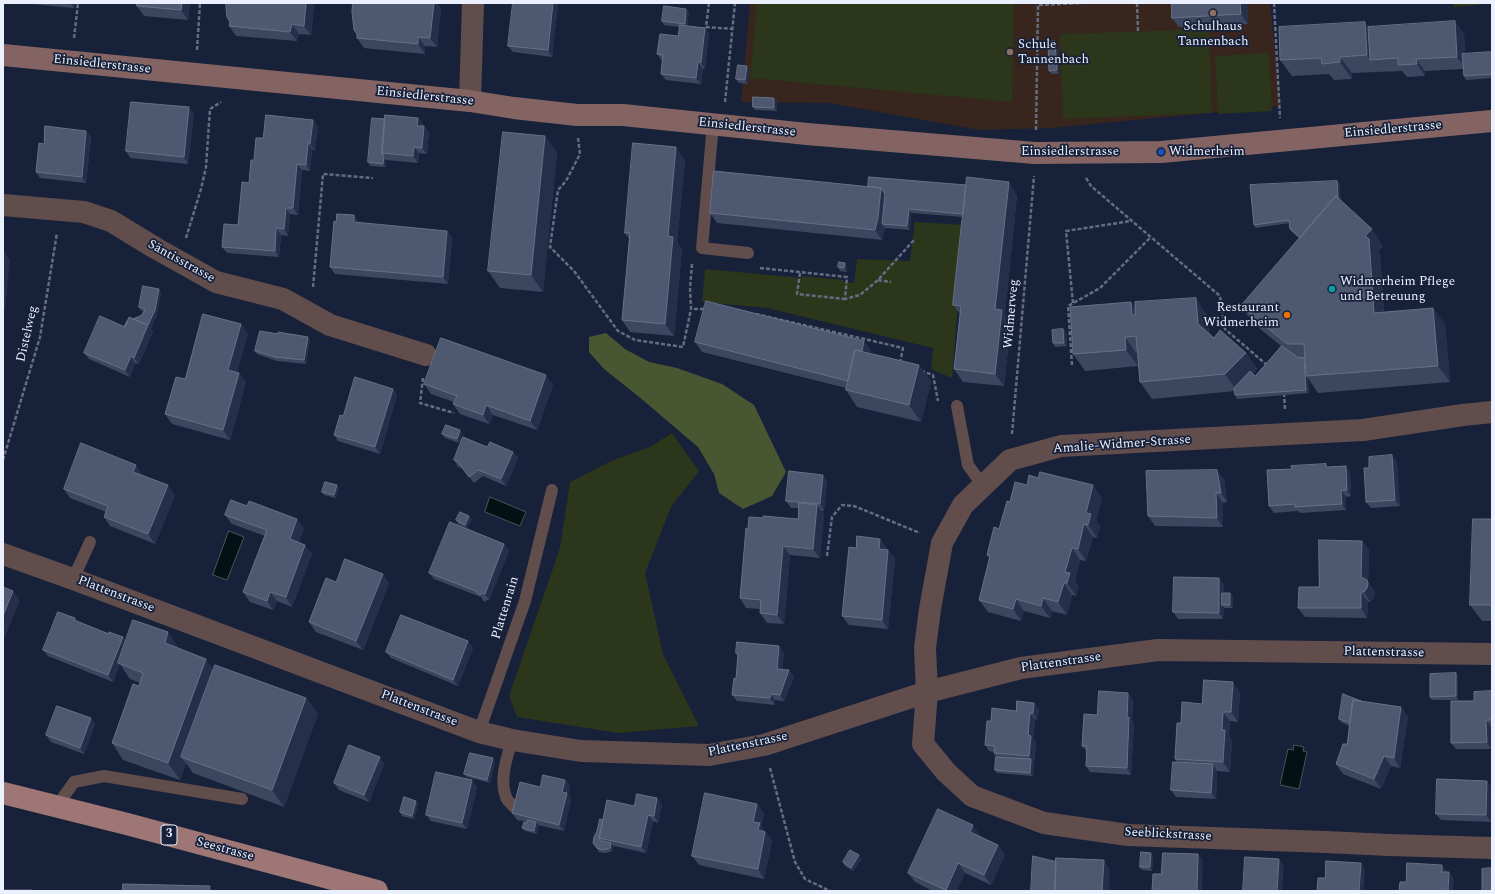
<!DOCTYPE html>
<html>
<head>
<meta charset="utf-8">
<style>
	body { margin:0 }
	#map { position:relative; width:1495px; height:894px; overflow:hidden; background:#18213a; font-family:Spectral,serif }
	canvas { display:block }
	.frame { position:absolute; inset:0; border:4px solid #eaf0fd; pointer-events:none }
</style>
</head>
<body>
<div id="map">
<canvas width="1495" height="894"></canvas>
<div class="frame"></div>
</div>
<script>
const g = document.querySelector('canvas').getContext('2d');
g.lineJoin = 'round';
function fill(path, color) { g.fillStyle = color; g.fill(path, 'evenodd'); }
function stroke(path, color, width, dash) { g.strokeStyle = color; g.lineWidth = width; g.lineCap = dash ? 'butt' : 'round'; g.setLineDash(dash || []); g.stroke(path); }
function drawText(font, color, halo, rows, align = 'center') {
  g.font = font + ' Spectral,serif'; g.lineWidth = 3.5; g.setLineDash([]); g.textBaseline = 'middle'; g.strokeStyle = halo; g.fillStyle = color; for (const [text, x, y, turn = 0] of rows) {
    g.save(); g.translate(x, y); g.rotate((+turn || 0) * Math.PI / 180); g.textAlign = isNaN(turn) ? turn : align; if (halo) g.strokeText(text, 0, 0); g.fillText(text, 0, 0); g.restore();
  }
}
fill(new Path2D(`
	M750,3H1270L1281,106L1051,128L979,130L829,103L741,102Z`), '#37251e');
fill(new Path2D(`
	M757,3H1014L1012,102L750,78Z
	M1454,3H1479V5L1454,7Z
	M1209,29L1212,113L1063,119L1060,34Z
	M1269,53L1272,111L1218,114L1215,56Z
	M915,222L964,225L952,378L931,369L933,348L767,308L702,302L705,269L802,278V276L844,280V282L854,283L857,259L910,261Z
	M672,433L699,471L671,507L645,573L663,654L699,726L618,733L517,717L509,696L560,548L570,482L611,461L650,447Z`), '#2b361a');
fill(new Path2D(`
	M606,333L625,349L649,362L677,368L722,384L754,405L786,472L772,496L743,509L719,493L714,474L698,447L638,396L604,369L589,352V337Z`), '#485732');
const water = new Path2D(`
	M490,497L526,512L520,526L485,512Z
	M229,531L244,537L227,580L213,575Z
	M1294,745L1304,747L1303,751L1307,752L1299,789L1280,785L1288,749L1293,750Z`);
fill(water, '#021114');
stroke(water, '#48545a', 1);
stroke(new Path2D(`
	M709,3L706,27L733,29
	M1137,3L1138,32
	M1274,3L1280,118
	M74,38L78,3
	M197,50L200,3
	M725,102L735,3
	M1036,130L1038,5L1082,3
	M578,138L580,154L566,181L558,190L550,247L574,271L618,331L635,340L683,347L691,309
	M1086,178L1091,186L1132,221L1220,296L1225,329L1268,366
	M186,238L201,189L206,167L210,109L221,102
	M692,264L690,288L691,309H707
	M760,268L847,277L845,299L860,295L878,280L914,240
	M800,273L797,294L845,299
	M878,280L891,282
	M313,287L323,174L373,178
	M1073,303L1066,231L1131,221
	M756,314L903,348L900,363
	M1072,365L1068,306L1100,288L1151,237
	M921,371L933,375L938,401
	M423,378L420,403L454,413
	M1284,393L1285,409
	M1012,434L1034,176
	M3,460L40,337L57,233
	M827,556L832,517L842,505L854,506L920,533
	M770,768L795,862L805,879L830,891`), '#646c81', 2.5, [4, 2]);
stroke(new Path2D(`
	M713,124L702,248L748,253
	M957,406L968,465L983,486
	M73,579L90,542
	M479,732L525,601L552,490
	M512,740C507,757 499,780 506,797C507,801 512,804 514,807
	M57,806L74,782L104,776L242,799`), '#604d4c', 12);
stroke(new Path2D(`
	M470,101L473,3
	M3,205L84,212L111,221L157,249L216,282L283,299L330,325L426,355
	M1492,412L1463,415L1363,430L1061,446L1010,460L963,505L942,543L930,609L925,648L927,692L923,744L946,772L972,796L1044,823L1128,835L1326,842L1389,845L1492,848
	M3,554L73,579L479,732L512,740L581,751L709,755L764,745L927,692L1021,668L1158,650L1492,654`), '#604d4c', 22);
stroke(new Path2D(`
	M3,55L470,101L514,108L577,115H623L807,134L1035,153L1161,152L1492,121`), '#836463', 22);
stroke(new Path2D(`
	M3,793L127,824L377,891`), '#9d7675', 22);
fill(new Path2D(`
	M31,3H75L74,8L32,4Z
	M137,3H190L188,20L144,16L137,6Z
	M314,3L311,35L299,34L297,41L236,36L229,26Z
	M353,3H437L441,8L437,47L425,46V54L364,48L357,38V35L354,30Z
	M1247,3L1248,24L1179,27L1172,18Z
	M558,4L552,57L513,52L508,46Z
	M689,12L687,26L705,28L709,34L705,69H703L701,84L666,80L661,74L662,61L657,54L678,36L680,27L664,25L662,21Z
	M1368,27L1464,34L1465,54L1492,52V78L1466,80L1464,76L1463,69L1425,71V76L1407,77L1402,71L1352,73V79L1334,80L1329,74L1292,76L1280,60Z
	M1058,45L1059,74H1052L1049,71Z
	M747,66L749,69L748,84L739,83L736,79Z
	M777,101V111L755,110L753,107Z
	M194,114L188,164L130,158L126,151Z
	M418,118L423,124V126H424L429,133L427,154L419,153L418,163L386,160V167L370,166L368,162L385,119Z
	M313,120L318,127L315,151L312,149L310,171L302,170L298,215L290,214L288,236L281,235L279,257L227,253L222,247L238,225L249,183L263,138Z
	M86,131L91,137L86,183L40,178L36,172Z
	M545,136L557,153L543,292L500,288L488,271Z
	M685,160L677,242L682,249L674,336L630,332L622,320L629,239L625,233Z
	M1337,181L1340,184V200L1383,246L1378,252L1380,255L1384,312L1445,324L1450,382L1318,393L1308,378L1309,393L1237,399L1235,395V391L1152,399L1140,382L1138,353H1136L1138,366L1085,371L1073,354L1135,308L1207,315L1209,334L1214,338L1246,353L1257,369L1253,374L1255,376L1281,346L1253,323L1241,306L1299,238L1292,232L1290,229V223L1256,228L1254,225Z
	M868,186L1017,195L1005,313L1011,322L1004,386L963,382L954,369L960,314L953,305L963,217L911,213L910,230L885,228L882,240L717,223L710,213Z
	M354,215L359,223L447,231L452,238L448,284L335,274L330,267L336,222Z
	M847,266V272L840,271L838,267Z
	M159,289L161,292L157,314L151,329L153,332L139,364L135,363L130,377L89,359L84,353L124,327L133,319L142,315L144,311H141L139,307Z
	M241,324L248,334L237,372L239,373L246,382L230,440L172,424L165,414L185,379Z
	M1063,329L1066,332L1067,346L1055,347L1053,343Z
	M278,334L310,340L306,364L277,361L257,354L255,351Z
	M695,342L871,350L870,353L919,365L931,382L921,422L857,407L846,390V388L702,352Z
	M424,384L553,385L537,430L493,415L489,424L460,414L453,404L454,402L431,394Z
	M393,389L397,395L380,454L338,441L334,435L343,416Z
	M460,430L462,433L459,443L445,438L442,434Z
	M487,447L513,452L518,458L506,486L483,476L474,483L462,468L458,467L454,460Z
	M1397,462L1400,506L1371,508L1366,502L1369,468Z
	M1346,466L1350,473L1351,496L1346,497V510L1300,513L1298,511L1274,513L1269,506L1328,467Z
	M142,474V475L175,495L155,544L110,526L104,517L106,512L70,498L64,489Z
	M1224,479L1227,502L1223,503V527L1155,526L1148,516Z
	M827,481L824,511H821L824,514L820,558L790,555L784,624L767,623L760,613V609L746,608L740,598L748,529L763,518L798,519L799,508H791L786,501Z
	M1027,485L1102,498L1096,521L1100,526L1097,538L1093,537L1086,561L1080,560L1075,581L1078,586L1076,596L1072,595L1067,615L1052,611L1050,618L1024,611L1021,621L988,612L979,600L990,559L987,555L999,529L1010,502Z
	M339,488L336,498L324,495L322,492Z
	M225,515L304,528L299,542L312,554L292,607L277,601L273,610L250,602L243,592L265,536L232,524Z
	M472,519L467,528L458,524L456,520Z
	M1492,519V621H1482L1470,605Z
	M1362,541L1369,550L1368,582L1373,589L1375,592L1374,598L1370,602H1368L1367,618L1305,617L1298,608Z
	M504,544L509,551L489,600H487L484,602L481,597L434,579L429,573Z
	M856,548H887V550H888L895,559L888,629L849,625L842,616Z
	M1219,578L1224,585V593H1230L1233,596V608H1224V607L1223,619H1178L1173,612Z
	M336,582L389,583L363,650L316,632L309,622Z
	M75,618L77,622L109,634L123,637L126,642L180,649L213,670L306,698L318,714L284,807L193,773L186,763L180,780L123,760L112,743L140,683L130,679L120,664L113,682L48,656L43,650Z
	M468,641L473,648L458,686L391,658L386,652Z
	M736,653H784L782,669L789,670L794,677L784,701L775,700V705L737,701L732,695L736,679L738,657Z
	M1456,673L1458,677V700H1432L1430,697Z
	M1492,691V727H1491V749H1456L1451,743L1474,701Z
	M1240,692L1238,722L1230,721L1229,736L1232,740L1230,772L1217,771L1216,799L1176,797L1171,790L1177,762L1175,759L1181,723L1202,704Z
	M1133,700L1132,720L1134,724L1131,775L1090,772L1086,766L1087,752L1082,746L1097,715Z
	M1361,701L1401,707L1408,717L1400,768L1391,766L1381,789L1343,774L1336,764L1347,744L1349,726L1341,722L1339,719Z
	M1034,703L1039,710L1037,720L1035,719L1033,739L1036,742L1033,776L997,773L995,770L996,757L994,753V752L989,751L985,745L991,721Z
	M91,718L95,724L84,754L51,742L46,735Z
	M380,757L384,764L369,802L339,790L334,783Z
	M495,762L490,783L467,777L464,774Z
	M565,780L570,786L568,794L571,799L564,831L538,825L537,834L525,831L522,828L527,822L517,820L512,813L540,787Z
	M477,787L467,829L431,821L426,815Z
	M1492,787L1491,822L1441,820L1436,814Z
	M657,798L662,805L658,823L653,821L646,853L614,846L612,851L606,853L599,852L593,843L603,820L634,806Z
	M416,801L418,804L414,819L402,816L400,812Z
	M757,804L764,814L761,825L772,841L764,879L699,865L692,856Z
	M980,835L979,836L998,845L1005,855L991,885L965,873L956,891H933L915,882L908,873Z
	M1153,856L1152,871L1142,870L1140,867Z
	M861,859L853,871L845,866L843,862Z`), '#3b465f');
fill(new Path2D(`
	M70,3H75L74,8Z
	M182,3H190L188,20L181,10Z
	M306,3H314L311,35L304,26Z
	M434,3H437L441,8L437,47L430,38Z
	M553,3H557L558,4L552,57L548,50Z
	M1240,3H1247L1248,24L1241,14Z
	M686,9L689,12L687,28L685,24Z
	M1455,21L1464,34L1466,69L1457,57Z
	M1365,22L1377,39L1370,60L1367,55Z
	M292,24L299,34L297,41L290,32Z
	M705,28L709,34L705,69L701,62Z
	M418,37L425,46V54L418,44Z
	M1055,41L1058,45L1059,74L1057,70Z
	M1340,57L1352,73V79L1340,62Z
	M1416,59L1425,71V76L1417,64Z
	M698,62L703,69L701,84L696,78Z
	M747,66L749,69L748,84L745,80Z
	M774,98L777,101V111L774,108Z
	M189,107L194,114L188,164L184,157Z
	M418,118L423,124L422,132L417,126Z
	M313,120L318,127L315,151L310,144Z
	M424,126L429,133L427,154L422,148Z
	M86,131L91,137L86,183L82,177Z
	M545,136L557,153L543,292L531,275Z
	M308,143L312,149L310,171L306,165Z
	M414,147L419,153L418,163L413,156Z
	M676,147L685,160L677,242L682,249L674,336L665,324L668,236Z
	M384,157L386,160V167L383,164Z
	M297,164L302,170L298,215L293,208Z
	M1337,181L1340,184L1341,206L1338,203Z
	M1009,182L1017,195L1005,313L1011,322L1004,386L995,374V309Z
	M881,188L887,197L882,224L885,228L882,240L875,230Z
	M286,208L290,214L288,236L284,229Z
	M909,209L911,213L910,230L907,226Z
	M354,215L359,222V229L354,222Z
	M276,228L281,235L279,257L275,251Z
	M1372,229L1383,246L1378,252L1380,255L1385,329L1374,313L1365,236Z
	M447,231L452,238L448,284L443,277Z
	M3,250L10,260L5,311L3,308Z
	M845,263L847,266V272L844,268Z
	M159,289L161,292L157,314L151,329L153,332L139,364L134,358Z
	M1196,298L1207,315L1209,341L1198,324Z
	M1131,302L1143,319L1132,315Z
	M1433,308L1445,324L1450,382L1438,366Z
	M241,324L248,334L235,379L228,370Z
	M1063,329L1066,332L1067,346L1064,343Z
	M308,337L310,340L306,364L304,360Z
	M1125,337L1136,353L1138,366L1126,350Z
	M864,341L871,350L861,392L854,382Z
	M1246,353L1257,369L1237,391L1225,374Z
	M131,356L135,363L130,377L125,370Z
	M1304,358L1307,361L1306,376L1308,378L1309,393L1306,390Z
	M919,365L931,382L921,422L909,405Z
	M239,373L246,382L230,440L223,430Z
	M546,375L553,385L537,430L530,421Z
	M393,389L397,395L380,454L375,447Z
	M486,405L493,415L489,424L483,415Z
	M460,430L462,433L459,443L457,439Z
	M513,452L518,458L506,486L501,479Z
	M1392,455L1397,462L1400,506L1395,500Z
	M136,465L142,474L140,481L133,472Z
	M1346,466L1350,473L1351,496L1347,490Z
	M1217,470L1224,479L1227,502L1221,493Z
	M823,475L827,481L824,511L820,504Z
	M168,485L175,495L155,544L148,534Z
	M337,485L339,488L336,498L334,495Z
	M1093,485L1102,498L1096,521L1100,526L1097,538L1088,525L1086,513Z
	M1341,490L1346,497V510L1342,504Z
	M1216,493L1223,503V527L1217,518Z
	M817,505L824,514L820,558L813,549Z
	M469,516L472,519L467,528L465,525Z
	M297,519L304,528L297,549L290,539Z
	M1084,524L1093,537L1086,561L1078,549Z
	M880,539L887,548L886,559L879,549Z
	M1362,541L1369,550L1368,582L1373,589L1375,592L1374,598L1370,602L1364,592L1361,577Z
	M504,544L509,551L489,600L485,594Z
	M305,545L312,554L292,607L286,597Z
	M783,546L790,555L784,624L777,615Z
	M1072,548L1080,560L1075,581L1078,586L1076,596L1067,583L1065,572Z
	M888,550L895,559L888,629L882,620Z
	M383,574L389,583L363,650L356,641Z
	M1219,578L1224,585V605H1222L1224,607L1223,619L1219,613Z
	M1064,583L1072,595L1067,615L1058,602Z
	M13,591L20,601L3,641V616Z
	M270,592L277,601L273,610L267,601Z
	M1361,592L1368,602L1367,618L1361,608Z
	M1230,593L1233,596V608L1230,605Z
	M1043,598L1052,611L1050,618L1041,606Z
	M1016,599L1024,611L1021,621L1013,609Z
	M168,632L180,649L176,660L165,643Z
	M123,637L127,644L118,663L120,664L113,682L108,675Z
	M468,641L473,648L458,686L453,680Z
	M779,646L784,653L782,676L777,669Z
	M206,659L217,675L181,757L186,763L180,780L168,763Z
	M789,670L794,677L784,701L780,695Z
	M1456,673L1458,677V700L1456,696Z
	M1233,682L1240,692L1238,722L1231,712Z
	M1128,693L1133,700L1132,720L1134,724L1131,775L1127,768V718Z
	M771,694L775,700V705L770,698Z
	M306,698L318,714L284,807L272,790Z
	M1034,703L1039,710L1037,720L1033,713Z
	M1401,707L1408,717L1400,768L1394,758Z
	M1223,712L1230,721L1229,736L1232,740L1230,772L1223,762L1222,730Z
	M1030,713L1035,719L1033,739L1036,742L1033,776L1030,773L1031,759L1029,756L1028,735Z
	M91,718L95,724L84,754L80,748Z
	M1486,720L1491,727V749L1487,742Z
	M1384,756L1391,766L1381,789L1374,779Z
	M380,757L384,764L369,802L364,795Z
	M493,758L495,762L490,783L487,780Z
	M1213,764L1217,771L1216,799L1211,793Z
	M472,780L477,787L467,829L462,823Z
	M565,780L570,786L568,794L571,799L564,831L559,825L562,792Z
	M1487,781L1492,787L1491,822L1486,815Z
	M657,798L662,805L658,823L654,816Z
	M416,801L418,804L414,819L412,816Z
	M757,804L764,814L761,825L772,841L764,879L758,869L753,822Z
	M648,815L653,821L646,853L641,847Z
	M536,822L539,825L537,834L534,831Z
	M973,825L980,835L977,842L970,832Z
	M611,843L614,846L612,851L610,848Z
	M998,845L1005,855L991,885L984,875Z
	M1151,853L1153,856L1152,871L1150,867Z
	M1198,854L1203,861L1202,891H1197Z
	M859,855L861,859L853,871L851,868Z
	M1279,859L1284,866L1282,891H1277Z
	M1104,860L1110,870L1109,891H1102Z
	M958,863L965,873L956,891H946V890Z
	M1361,863L1365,869L1364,891H1359Z
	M1442,865L1447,871L1446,878L1442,872Z
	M1449,872L1454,879L1453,891H1448Z
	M210,886L213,891H209Z`), '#252f49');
const building = new Path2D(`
	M137,3H182L181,10L137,6Z
	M226,3H306L304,26L292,24L290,32L229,26L230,22L227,17Z
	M353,3H434L430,38L418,37V44L357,38V34L354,30L352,12Z
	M513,3H553L548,50L508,46Z
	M1172,3H1240L1241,14L1172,18Z
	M664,6L686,9L685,24L662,21Z
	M1455,21L1457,57L1416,59L1417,64L1398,65V58L1370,60L1368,27Z
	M1365,22L1367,55L1340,57V62L1322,64L1321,58L1280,60L1279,27Z
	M680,25L705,28L701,62H698L696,78L661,74L663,55L657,54L660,34L678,36Z
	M1055,41L1057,70L1049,71L1048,42Z
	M1492,52V74L1464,76L1462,54Z
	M738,65L747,66L745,80L736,79Z
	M753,97L774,98V108L753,107Z
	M131,102L189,107L184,157L126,151Z
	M266,115L313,120L310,144L308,143L306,165L297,164L293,208H286L284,229L276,228L275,251L222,247L224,224L238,225L242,182L249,183L251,160H254L256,138H263Z
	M385,115L418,118L417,126H424L422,148L414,147L413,156L382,153Z
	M372,118L385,119L382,153L384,157L383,164L368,162Z
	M45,126L86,131L82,177L36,172L39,143L44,144Z
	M503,132L545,136L531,275L488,271Z
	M633,143L676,147L668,236L673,237L665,324L622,320L630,233H625Z
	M714,171L881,188L878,218L875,230L710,213Z
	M869,177L966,185L963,214L909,209L907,226L882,224L885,194L881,188L868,186Z
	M967,177L1009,182L995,309L1002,310L995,374L954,369L961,306L953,305Z
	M1337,181L1338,198L1336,196L1300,238L1290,229L1289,220L1254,225L1250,185Z
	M1336,196L1372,229L1365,236L1369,239L1374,313L1433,308L1438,366L1306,376L1304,344H1287L1241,306Z
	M337,214L354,215V222L447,231L443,277L330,267L334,221L336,222Z
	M839,262L845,263L844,268L838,267Z
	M143,286L159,289L155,310L148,325L133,319L142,315L145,309L139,307Z
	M1196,298L1198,324L1214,338L1220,330L1246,353L1225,374L1140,382L1136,336L1125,337L1126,350L1073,354L1070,307L1131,302L1132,315H1135V302Z
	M706,301L864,341L862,351L855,350L848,381L695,342Z
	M203,314L241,324L228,370L239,373L223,430L165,414L176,377L185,379Z
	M100,316L125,327L129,317L148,325L134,358L131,356L125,370L84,353Z
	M128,320L125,327H124L127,321Z
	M1063,329L1064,343H1053L1052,330Z
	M260,331L278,334V332L308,337L304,360L275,357L255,351Z
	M441,338L546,375L530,421L486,405L483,415L453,404L457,396L424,384Z
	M1282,346L1297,357L1304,358L1306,390L1235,395L1234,388L1250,371L1255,376Z
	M855,350L919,365L909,405L846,390Z
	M355,377L393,389L375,447L334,435L340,415L343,416Z
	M446,425L460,430L457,439L442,434Z
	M463,437L487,447L490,442L513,452L501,479L478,470L469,477L458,462L454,460Z
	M81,443L136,465L133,472L168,485L148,534L104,517L108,506L64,489Z
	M1392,455L1395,500L1366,502L1364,468H1369V457Z
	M1326,464V467L1346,466L1347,490H1341L1342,504L1295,507V504L1269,506L1267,470L1292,469L1291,466Z
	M1217,470L1221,493H1216L1217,518L1148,516L1146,471Z
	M789,471L823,475L820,504L786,501Z
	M1040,472L1093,485L1086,513L1091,514L1088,525L1084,524L1078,549L1072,548L1065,572L1070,573L1067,583H1064L1058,602L1043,598L1041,606L1016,599L1013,609L979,600L990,556L987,555L994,527L999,529L1007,501L1010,502L1015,482L1027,485L1029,475L1038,478Z
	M325,482L337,485L334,495L322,492Z
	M231,500L247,506L249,501L297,519L290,539L305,545L286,597L270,592L267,601L243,592L267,530L225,515Z
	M799,503L817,505L813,549L783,546L777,615L760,613L761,600L740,598L746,528L748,529L749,517L763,518V516L798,519Z
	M460,512L469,516L465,525L456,520Z
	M1473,519H1492V605H1470Z
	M450,522L504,544L485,594L483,593L479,595L476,591L429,573Z
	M857,536L880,539L879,549L888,550L882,620L842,616L849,547L856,548Z
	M1319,540L1362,541L1361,577L1367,580L1368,583L1367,588L1364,592H1361V608H1298L1299,587H1319Z
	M345,559L383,574L356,641L309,622L326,578L336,582Z
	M1174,577L1219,578V613L1173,612Z
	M3,587L13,591L3,616Z
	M1222,593H1230V605H1222Z
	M58,612L75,618L74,620L109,634V632L123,637L108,675L43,650Z
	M401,615L468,641L453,680L386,652Z
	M133,620L168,632L165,643L206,659L168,763L112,743L133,684L139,686L143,673L118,663Z
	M737,642L779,646L777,669L789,670L780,695L771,694L770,698L732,695L734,678L736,679L738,654L736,653Z
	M215,665L306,698L272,790L181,757Z
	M1456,673V696L1430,697V674Z
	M1204,680L1233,682L1231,712H1223L1222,730H1225L1223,762L1175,759L1177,723H1181L1182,702L1202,704Z
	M1099,691L1128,693L1127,718L1129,717L1127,768L1086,766L1087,746H1082L1084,714L1097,715Z
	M1492,691V720H1486L1487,742L1451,743V701H1474V692Z
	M1343,694L1361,701L1353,700L1350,723L1339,719Z
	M1353,700L1401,707L1394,758L1384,756L1374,779L1336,764L1343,744H1347Z
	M1017,701L1034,703L1033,713H1030L1028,735L1031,736L1029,756L994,753L995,746L985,745L987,721H991L992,708L1016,711Z
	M57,706L91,718L80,748L46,735Z
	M349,745L380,757L364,795L334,783Z
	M470,753L493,758L487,780L464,774Z
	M996,757L1031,759L1030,773L995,770Z
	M1173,762L1213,764L1211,793L1171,790Z
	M436,772L472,780L462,823L426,815Z
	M543,775L565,780L562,792L567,793L559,825L512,813L520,782L540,787Z
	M1437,779L1487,781L1486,815L1436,814Z
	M705,793L757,804L753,822L760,823L758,830L765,832L758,869L692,856Z
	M637,794L657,798L654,816L648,815L641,847L599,838L607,800L634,806Z
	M404,797L416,801L412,816L400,812Z
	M938,809L973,825L970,832L998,845L984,875L958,863L946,890L908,873Z
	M600,819L603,820L599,838L601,841L611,843L610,848L603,850L597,848L593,843L594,837L597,831Z
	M528,820L536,822L534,831L522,828L524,822L527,823Z
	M850,850L859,855L851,868L843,862Z
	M1141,852L1151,853L1150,867H1140Z
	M1163,853L1198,854L1197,891H1152L1153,874H1161Z
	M1033,856L1053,861H1056L1055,891H1031Z
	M1245,857L1279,859L1277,891H1243Z
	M1056,858L1104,860L1102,891H1055Z
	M1326,861L1361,863L1359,891H1317L1318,878H1325Z
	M1407,863L1442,865V872H1449L1448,891H1399L1400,882H1406Z
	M1492,868V891H1482V869Z
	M123,884L210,886L209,891H123Z
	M3,890H32V891H3Z`);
fill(building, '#4e5870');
stroke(building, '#667086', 1);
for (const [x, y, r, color] of [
	[1213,13,4,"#8d6e63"],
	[1010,52,4,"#8d6e63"],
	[1161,152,4,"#1a4fb4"],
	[1332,289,4,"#0f9aa8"],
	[1287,315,4,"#e8710a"]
]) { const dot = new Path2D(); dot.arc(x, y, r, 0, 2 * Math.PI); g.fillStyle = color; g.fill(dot); stroke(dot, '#18213a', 1.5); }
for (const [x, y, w] of [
	[169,835,16]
]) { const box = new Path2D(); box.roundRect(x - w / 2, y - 10, w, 20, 3); g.fillStyle = '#18213a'; g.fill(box); stroke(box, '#eaf0fd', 1); }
drawText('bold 12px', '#eaf0fd', null, [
	["3",169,835]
]);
drawText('13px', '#eaf0fd', '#18213a', [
	["Schulhaus",1213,27,"center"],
	["Tannenbach",1213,42,"center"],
	["Schule",1018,45],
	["Tannenbach",1018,60],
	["Widmerheim",1169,152],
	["Widmerheim Pflege",1340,282],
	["und Betreuung",1340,297],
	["Restaurant",1279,308,"right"],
	["Widmerheim",1279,323,"right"]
], 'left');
drawText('13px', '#eaf0fd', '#18213a', [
	["Einsiedlerstrasse",102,65,6],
	["Einsiedlerstrasse",425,97,6],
	["Einsiedlerstrasse",747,128,6],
	["Einsiedlerstrasse",1393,130,-5],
	["Einsiedlerstrasse",1070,152],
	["Säntisstrasse",181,262,29],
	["Widmerweg",1012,314,-85],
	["Distelweg",28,334,-77],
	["Amalie-Widmer-Strasse",1122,445,-4],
	["Plattenstrasse",116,595,21],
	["Plattenrain",506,608,-73],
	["Plattenstrasse",1384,653,1],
	["Plattenstrasse",1061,663,-8],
	["Plattenstrasse",419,709,21],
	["Plattenstrasse",748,745,-12],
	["Seeblickstrasse",1168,835,3],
	["Seestrasse",225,850,15]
]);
</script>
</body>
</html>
